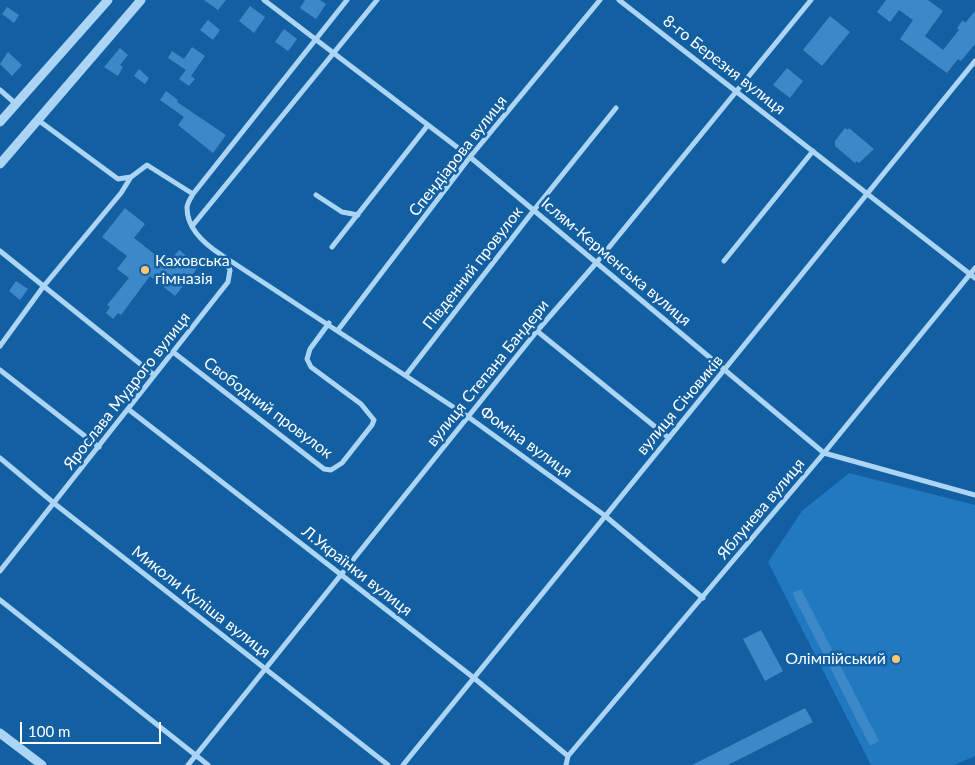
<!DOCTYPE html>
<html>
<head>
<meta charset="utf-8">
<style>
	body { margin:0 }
	#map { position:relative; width:975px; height:765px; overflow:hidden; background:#1260a2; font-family:Lato,sans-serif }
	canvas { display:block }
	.scale { position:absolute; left:20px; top:722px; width:141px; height:22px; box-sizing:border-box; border:2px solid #fff; border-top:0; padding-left:6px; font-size:15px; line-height:18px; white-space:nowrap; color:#fff; -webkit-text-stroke:4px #1260a2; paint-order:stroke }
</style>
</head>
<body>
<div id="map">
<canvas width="975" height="765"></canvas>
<div class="scale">100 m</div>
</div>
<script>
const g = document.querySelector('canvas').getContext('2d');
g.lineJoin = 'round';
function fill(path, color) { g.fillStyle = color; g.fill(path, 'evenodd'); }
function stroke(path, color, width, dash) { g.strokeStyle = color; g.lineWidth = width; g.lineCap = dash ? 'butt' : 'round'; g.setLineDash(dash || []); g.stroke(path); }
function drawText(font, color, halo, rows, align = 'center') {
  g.font = font + ' Lato,sans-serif'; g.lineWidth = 5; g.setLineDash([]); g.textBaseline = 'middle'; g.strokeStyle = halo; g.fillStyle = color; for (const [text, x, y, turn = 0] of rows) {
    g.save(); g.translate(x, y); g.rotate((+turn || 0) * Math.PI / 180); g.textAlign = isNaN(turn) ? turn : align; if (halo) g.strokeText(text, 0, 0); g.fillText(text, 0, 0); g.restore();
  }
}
fill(new Path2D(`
	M849,473L975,505V756L954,765H871L768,562L802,511Z`), '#2179bf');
fill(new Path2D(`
	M204,0H226L218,10Z
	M305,0H320L326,4L316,19L300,8Z
	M886,0H928L943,11L925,36L943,50L959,30L957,28L963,20L965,23L975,11V44L961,61L958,59L947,73L900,39L913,20L899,10L890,22L877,12Z
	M250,6L265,17L254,33L239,21Z
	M7,7L19,15L14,23L2,14Z
	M830,16L850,32L822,66L803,50Z
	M208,20L220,30L213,40L200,30Z
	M284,29L297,39L288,51L275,42Z
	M192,47L205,56L191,76L195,79L189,86L179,79L186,70L168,58L172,51L184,59Z
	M120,48L128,55L120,65L123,67L118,76L104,67Z
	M8,52L22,65L12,76L0,64Z
	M787,68L803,81L790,98L773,85Z
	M139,69L149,78L145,84L134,76Z
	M166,91L178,100L177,102L226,135L213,153L178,125L184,117L160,100Z
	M845,128L848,130L849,128L874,149L859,163L857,161L855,163L835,146V141Z
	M125,208L145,224L134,238L167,264L179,250L199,266L175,296L150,276L121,315L118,313L113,319L106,313L110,307L107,305L129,278L117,269L127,256L102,237Z
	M16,281L28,289L20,300L9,291Z
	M801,589L879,741L870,746L792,593Z
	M761,630L783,671L765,681L743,639Z
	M805,708L813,722L728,765H692Z`), '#3b89c8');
stroke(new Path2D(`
	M264,0L470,157L824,453L975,495
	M347,0L193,194C191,198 187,203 187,208C187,229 207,246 223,256L467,416L604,515L703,598
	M619,0L975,278
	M0,90L16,104
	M38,120L118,179L131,177L147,165L193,194
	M316,195L342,212L358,215
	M193,225L377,0
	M332,247L428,125
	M0,251L154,375
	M724,261L813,151
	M338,330L470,157L600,0
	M537,331L669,438
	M0,346L43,287L121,193L131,177
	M173,352L324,469L331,470L342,463L372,425L374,420L361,404L311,367L307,359L310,349L329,323
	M0,370L99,447
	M406,375L534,210L616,108
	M128,409L474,678L568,756
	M0,458L55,504L388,765
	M0,571L228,282L230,270L224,258
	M0,600L208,765
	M188,765L537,331L597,262L811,0
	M403,765L975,61
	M566,765L568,756L824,453L975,268`), '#acd5f5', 5);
stroke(new Path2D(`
	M0,122L108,0
	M0,164L141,0
	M0,733L42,765`), '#acd5f5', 9);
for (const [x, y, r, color] of [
	[145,270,5,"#ffc770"],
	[896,659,5,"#ffc770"]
]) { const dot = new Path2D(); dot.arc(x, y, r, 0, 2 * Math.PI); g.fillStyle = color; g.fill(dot); stroke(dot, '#1260a2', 2); }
drawText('16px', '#fff', '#1260a2', [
	["8-го Березня вулиця",724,65,38],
	["Спендіарова вулиця",458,156,-52],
	["Іслям-Керменська вулиця",616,262,40],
	["Південний провулок",473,268,-52],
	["вулиця Степана Бандери",488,373,-51],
	["Ярослава Мудрого вулиця",127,391,-52],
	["вулиця Січовиків",680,405,-50],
	["Свободний провулок",268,408,37],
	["Фоміна вулиця",526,442,36],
	["Яблунева вулиця",761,509,-50],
	["Л.Українки вулиця",357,571,38],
	["Миколи Куліша вулиця",201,602,38]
]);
drawText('16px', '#fff', '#1260a2', [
	["Каховська",155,261],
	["гімназія",155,279],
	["Олімпійський",886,659,"right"]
], 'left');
</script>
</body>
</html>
